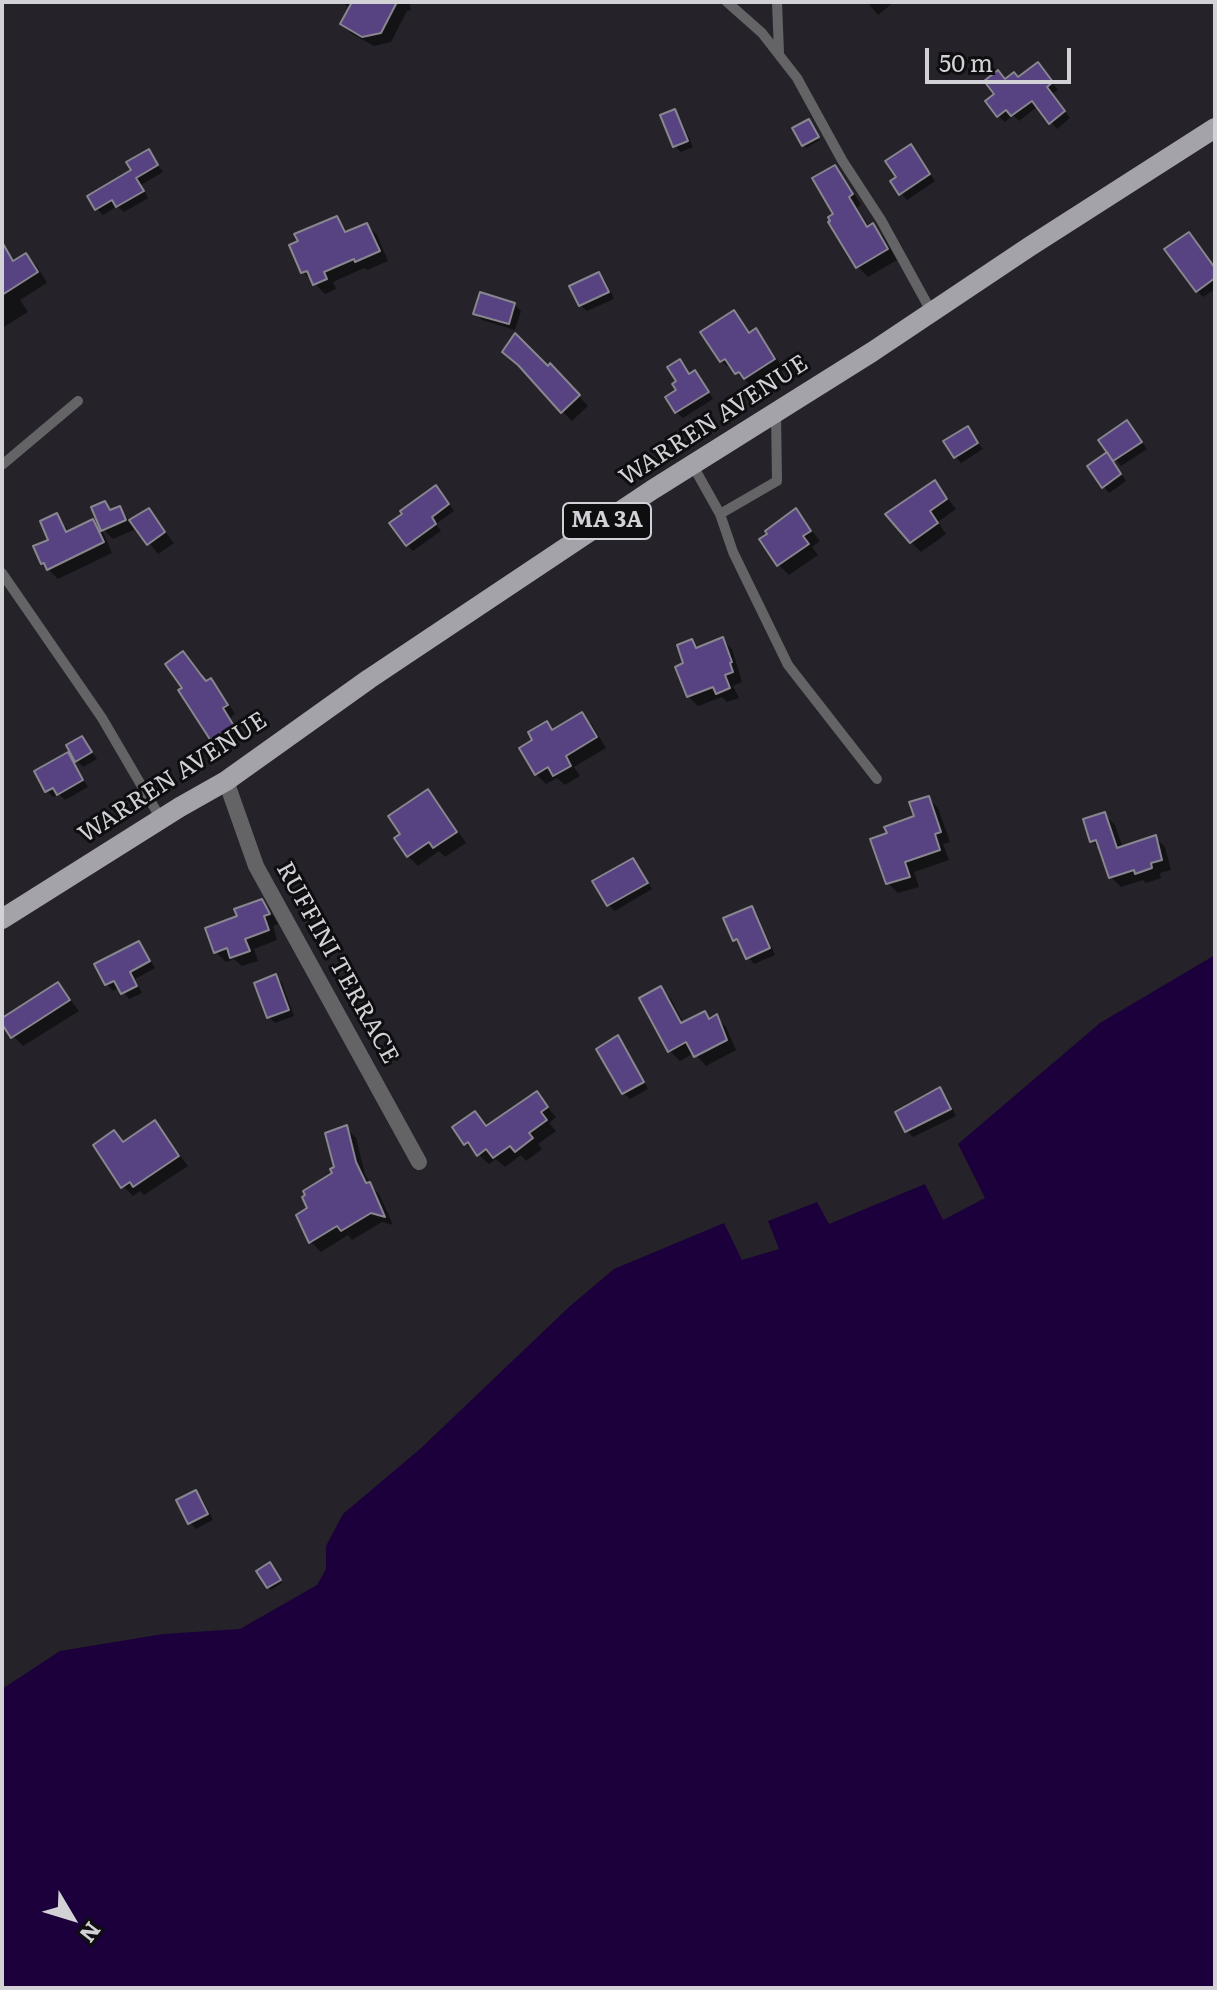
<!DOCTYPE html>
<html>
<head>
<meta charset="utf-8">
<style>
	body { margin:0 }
	#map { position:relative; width:1217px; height:1990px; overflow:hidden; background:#252329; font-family:Literata,serif }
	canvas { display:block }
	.frame { position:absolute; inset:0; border:4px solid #d2d1d6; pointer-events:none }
	.north { position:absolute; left:32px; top:1878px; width:80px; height:80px; -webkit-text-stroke:6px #0e0d10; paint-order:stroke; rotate:128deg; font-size:22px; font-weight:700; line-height:32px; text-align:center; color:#d2d1d6 }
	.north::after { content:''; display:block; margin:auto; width:28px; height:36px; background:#d2d1d6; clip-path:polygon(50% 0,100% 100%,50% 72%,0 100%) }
	.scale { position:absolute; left:925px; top:48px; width:146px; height:36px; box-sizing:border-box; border:4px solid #d2d1d6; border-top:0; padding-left:10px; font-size:24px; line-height:28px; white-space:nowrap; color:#d2d1d6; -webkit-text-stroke:6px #0e0d10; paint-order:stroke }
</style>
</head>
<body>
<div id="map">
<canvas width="1217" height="1990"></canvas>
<div class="frame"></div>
<div class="north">N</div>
<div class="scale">50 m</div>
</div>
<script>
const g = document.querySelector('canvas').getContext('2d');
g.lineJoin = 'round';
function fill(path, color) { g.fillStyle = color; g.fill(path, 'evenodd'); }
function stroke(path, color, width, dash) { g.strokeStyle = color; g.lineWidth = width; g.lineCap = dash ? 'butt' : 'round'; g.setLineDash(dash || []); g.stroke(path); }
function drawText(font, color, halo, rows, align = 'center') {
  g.font = font + ' Literata,serif'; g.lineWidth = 6; g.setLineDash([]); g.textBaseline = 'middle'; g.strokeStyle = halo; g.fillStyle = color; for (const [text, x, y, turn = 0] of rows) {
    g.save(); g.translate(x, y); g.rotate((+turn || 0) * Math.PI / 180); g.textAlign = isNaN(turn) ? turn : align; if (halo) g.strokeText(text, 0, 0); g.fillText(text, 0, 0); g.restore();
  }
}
fill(new Path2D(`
	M1215,955V1988H2V1689L60,1651L163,1634L240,1629L317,1585L326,1569V1546L343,1514L420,1449L569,1307L614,1269L724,1223L742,1260L779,1249L768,1221L817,1202L829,1224L925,1184L943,1220L985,1198L958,1144L1100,1023Z`), '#1b003b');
fill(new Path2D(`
	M342,2H409L411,10L407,11L391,42L374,46L352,34L342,24L350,9Z
	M867,2H894L878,15Z
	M1044,71L1058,90L1052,94L1070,118L1057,129L1038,106L1019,121L1013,115L1005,122L998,116L1006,81Z
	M674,111L680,118L693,147L681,152L675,146Z
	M811,124L820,140L806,148L804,145Z
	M911,147L935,181L907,200L901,193L899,178Z
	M148,151L163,172L141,185L148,198L124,212L117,206L103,215L97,209Z
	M834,167L844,177L861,205L857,208L870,228L873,226L883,236L897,260L868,277L858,267L831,223L836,214Z
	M337,218L349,233L367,225L377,235L388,261L367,270L364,268L333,282L336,289L325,294L303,272Z
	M2,246L16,261L26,255L36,265L47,283L20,300L28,312L2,328Z
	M1215,269V289L1203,297L1197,291Z
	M599,274L605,280L614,299L587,311L580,305Z
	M514,304L521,311L515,330L482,320L476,314Z
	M733,312L751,334L755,331L765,341L784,370L755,388L721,361Z
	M679,361L690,375L695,372L701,379L713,399L683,418L676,412Z
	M548,369L560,376L588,406L572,421L562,411Z
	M1127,423L1147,449L1121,466L1101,440Z
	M967,428L983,449L961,463L955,456Z
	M1113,461L1126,481L1109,493L1103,486Z
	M935,483L956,509L938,522L946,534L921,552L911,542Z
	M442,494L454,511L436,524L441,531L413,551L407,545Z
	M105,503L113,511L119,508L130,521L148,510L174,543L158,554L138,528L113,539L103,529Z
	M796,511L820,541L812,547L818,555L789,575L779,565Z
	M57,516L70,533L93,522L103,532L112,553L58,579L42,563Z
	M722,639L732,649L742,682L733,686L739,698L727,702L722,697L698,706L688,696L686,665L692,641L699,648Z
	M183,654L206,683L210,681L219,689L235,714L230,718L241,735L221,748L212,740L184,688Z
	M582,715L592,725L606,748L574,767L580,776L565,785L557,778L546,784L536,774L535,741L546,723L554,731Z
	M82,738L97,759L83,767L77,761Z
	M67,755L88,787L65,800L59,794L53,797L47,791Z
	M428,792L438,802L466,843L445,857L439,851L418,866L408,856Z
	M928,798L938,808L950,842L943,844L949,860L914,872L919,887L898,893L888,883L889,835L917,817Z
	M1105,815L1115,825L1123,848L1155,837L1165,847L1171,870L1160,873L1161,878L1146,883L1143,880L1121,887L1111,877L1102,851L1092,841Z
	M633,860L652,889L615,911L608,905Z
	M261,901L271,912L278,924L273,926L277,940L254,949L258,961L242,966L234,959L226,962L216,952L239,917Z
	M751,908L757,914L775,955L754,964L735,940Z
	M139,943L155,968L135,979L142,993L129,999L120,987L113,991L107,984L97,965Z
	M275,977L282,983L294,1016L275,1023L269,1017Z
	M58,984L79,1011L23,1046L13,1036Z
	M661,989L671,999L684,1024L704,1013L711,1020L716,1017L726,1027L736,1050L706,1066L694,1053L680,1061L670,1051Z
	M617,1038L624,1044L648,1089L630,1099L623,1093Z
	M940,1089L946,1096L956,1116L913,1137L906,1130Z
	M536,1094L556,1117L549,1123L556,1131L538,1144L542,1149L526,1161L521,1155L505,1167L496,1159L489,1164L466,1144L454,1128L474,1113L488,1128Z
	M155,1123L188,1166L144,1195L140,1191L133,1196L123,1186L114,1133L125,1143Z
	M346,1128L356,1138L365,1174L371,1186L379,1194L393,1225L382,1222L352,1240L348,1235L321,1252L311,1242L299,1216L310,1209L334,1174Z
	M196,1492L202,1498L213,1520L196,1529L190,1522Z
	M272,1567L282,1583L271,1590L259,1572Z`), '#0007');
const building = new Path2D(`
	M352,2H397L381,33L362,37L340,24Z
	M1038,62L1053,82L1047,87L1065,111L1049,124L1032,101L1011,116L1006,110L997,117L985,101L994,94L984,81L998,70L1005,79L1014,72L1018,77Z
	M675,109L688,141L673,147L660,115Z
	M809,119L819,137L802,146L792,128Z
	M911,144L930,174L899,195L890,181L896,177L885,161Z
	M149,149L158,165L136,178L144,191L116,207L112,200L95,210L87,196L131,170L126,162Z
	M835,165L853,194L849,197L867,227L873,223L888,249L856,268L828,222L830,221L828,217L833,214L812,178Z
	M337,216L345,232L367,223L380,251L355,262L354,259L324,272L327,279L313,285L307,271L301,273L289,245L298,241L294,234Z
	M1189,232L1215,268V278L1196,292L1164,249Z
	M2,242L13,261L26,253L38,272L2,295Z
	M599,272L609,292L579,306L569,286Z
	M480,292L515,303L509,324L473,314Z
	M734,310L749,333L756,328L775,359L744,379L739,372L735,374L725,359L720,362L700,332Z
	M515,333L548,366L550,363L580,395L561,413L518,365L502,352Z
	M680,359L689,374L695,370L709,392L675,413L665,397L676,390L672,384L676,381L667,367Z
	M1127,420L1142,442L1113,461L1098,440Z
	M968,426L978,443L954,458L943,441Z
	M1107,452L1121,474L1102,488L1087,466Z
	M935,480L947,499L930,511L938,523L910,543L885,514Z
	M436,485L449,504L432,517L436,524L406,546L389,523L402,514L400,511Z
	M105,501L110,510L120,506L126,520L101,531L91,507Z
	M149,508L165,532L147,545L129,520Z
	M796,508L811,531L803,536L809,544L777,566L759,539L767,534L765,531Z
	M57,513L66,532L93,519L104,542L47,570L44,563L41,564L33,546L48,540L40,521Z
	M723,637L732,662L730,663L733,672L725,675L730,688L716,694L713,687L687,697L675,667L683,663L677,645L692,639L696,648Z
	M183,651L201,675L206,681L211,678L228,705L223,708L234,726L211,741L178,690L182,688L165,664Z
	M582,712L597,737L566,756L571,766L553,776L548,767L535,775L519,748L532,740L528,732L547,721L552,730Z
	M82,736L92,752L75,762L66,745Z
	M68,752L83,780L57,795L53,788L45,792L34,771Z
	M428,789L457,832L433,848L429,842L407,857L394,838L400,834L388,816Z
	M929,796L941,832L935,834L940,850L905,862L910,877L886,884L870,839L887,833L884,827L914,816L909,802Z
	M1105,812L1117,848L1156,835L1162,860L1151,863L1152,868L1135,874L1134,870L1109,878L1096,840L1090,842L1083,819Z
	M633,858L648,883L607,906L592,881Z
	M262,899L270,914L264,916L269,930L245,939L250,951L230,958L227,948L214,953L205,928L237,916L234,909Z
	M752,906L770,948L746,959L737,939L733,941L723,918Z
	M139,941L150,961L130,972L137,986L121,994L114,981L105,985L94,964Z
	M276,974L289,1010L267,1018L254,983Z
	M58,982L70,1000L11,1038L2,1024V1018Z
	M661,986L681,1023L705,1011L709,1019L717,1014L727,1040L694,1057L686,1042L668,1052L639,998Z
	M618,1035L644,1082L622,1094L596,1049Z
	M940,1087L951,1109L905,1132L895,1112Z
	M537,1091L548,1107L541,1112L547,1120L529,1133L533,1138L515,1152L510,1146L493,1158L486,1149L477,1156L468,1142L464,1145L452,1127L475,1111L486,1126Z
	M155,1120L179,1156L133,1187L130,1182L121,1188L93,1145L114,1130L123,1142Z
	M347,1125L356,1162L366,1183L370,1182L385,1217L371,1213L341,1231L337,1226L309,1243L296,1215L307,1208L302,1197L305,1195L303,1191L332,1173L330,1169L334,1167L325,1133Z
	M196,1490L208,1514L188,1524L176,1500Z
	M270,1562L281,1580L267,1588L256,1571Z`);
fill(building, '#574282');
stroke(building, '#88868e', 2);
stroke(new Path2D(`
	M727,2L762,33L797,78L842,160L881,220L931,311
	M777,2L779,53
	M692,464L720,514L777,481L776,414
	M2,465L78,401
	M720,514L733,552L788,665L877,779
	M2,573L102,718L161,819`), '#646467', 10);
stroke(new Path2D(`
	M226,781L256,866L419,1162`), '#646467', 16);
stroke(new Path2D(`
	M2,919L180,807L226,781L369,679L652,490L872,352L1029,247L1215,128`), '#a5a3aa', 20);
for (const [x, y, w] of [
	[607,521,88]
]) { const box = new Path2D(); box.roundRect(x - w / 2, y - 18, w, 36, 6); g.fillStyle = '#0e0d10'; g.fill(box); stroke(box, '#d2d1d6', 2); }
drawText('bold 22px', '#d2d1d6', null, [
	["MA 3A",607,521]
]);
drawText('24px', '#d2d1d6', '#0e0d10', [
	["WARREN AVENUE",714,421,-33],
	["WARREN AVENUE",173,778,-33],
	["RUFFINI TERRACE",337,963,61]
]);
</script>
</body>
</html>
